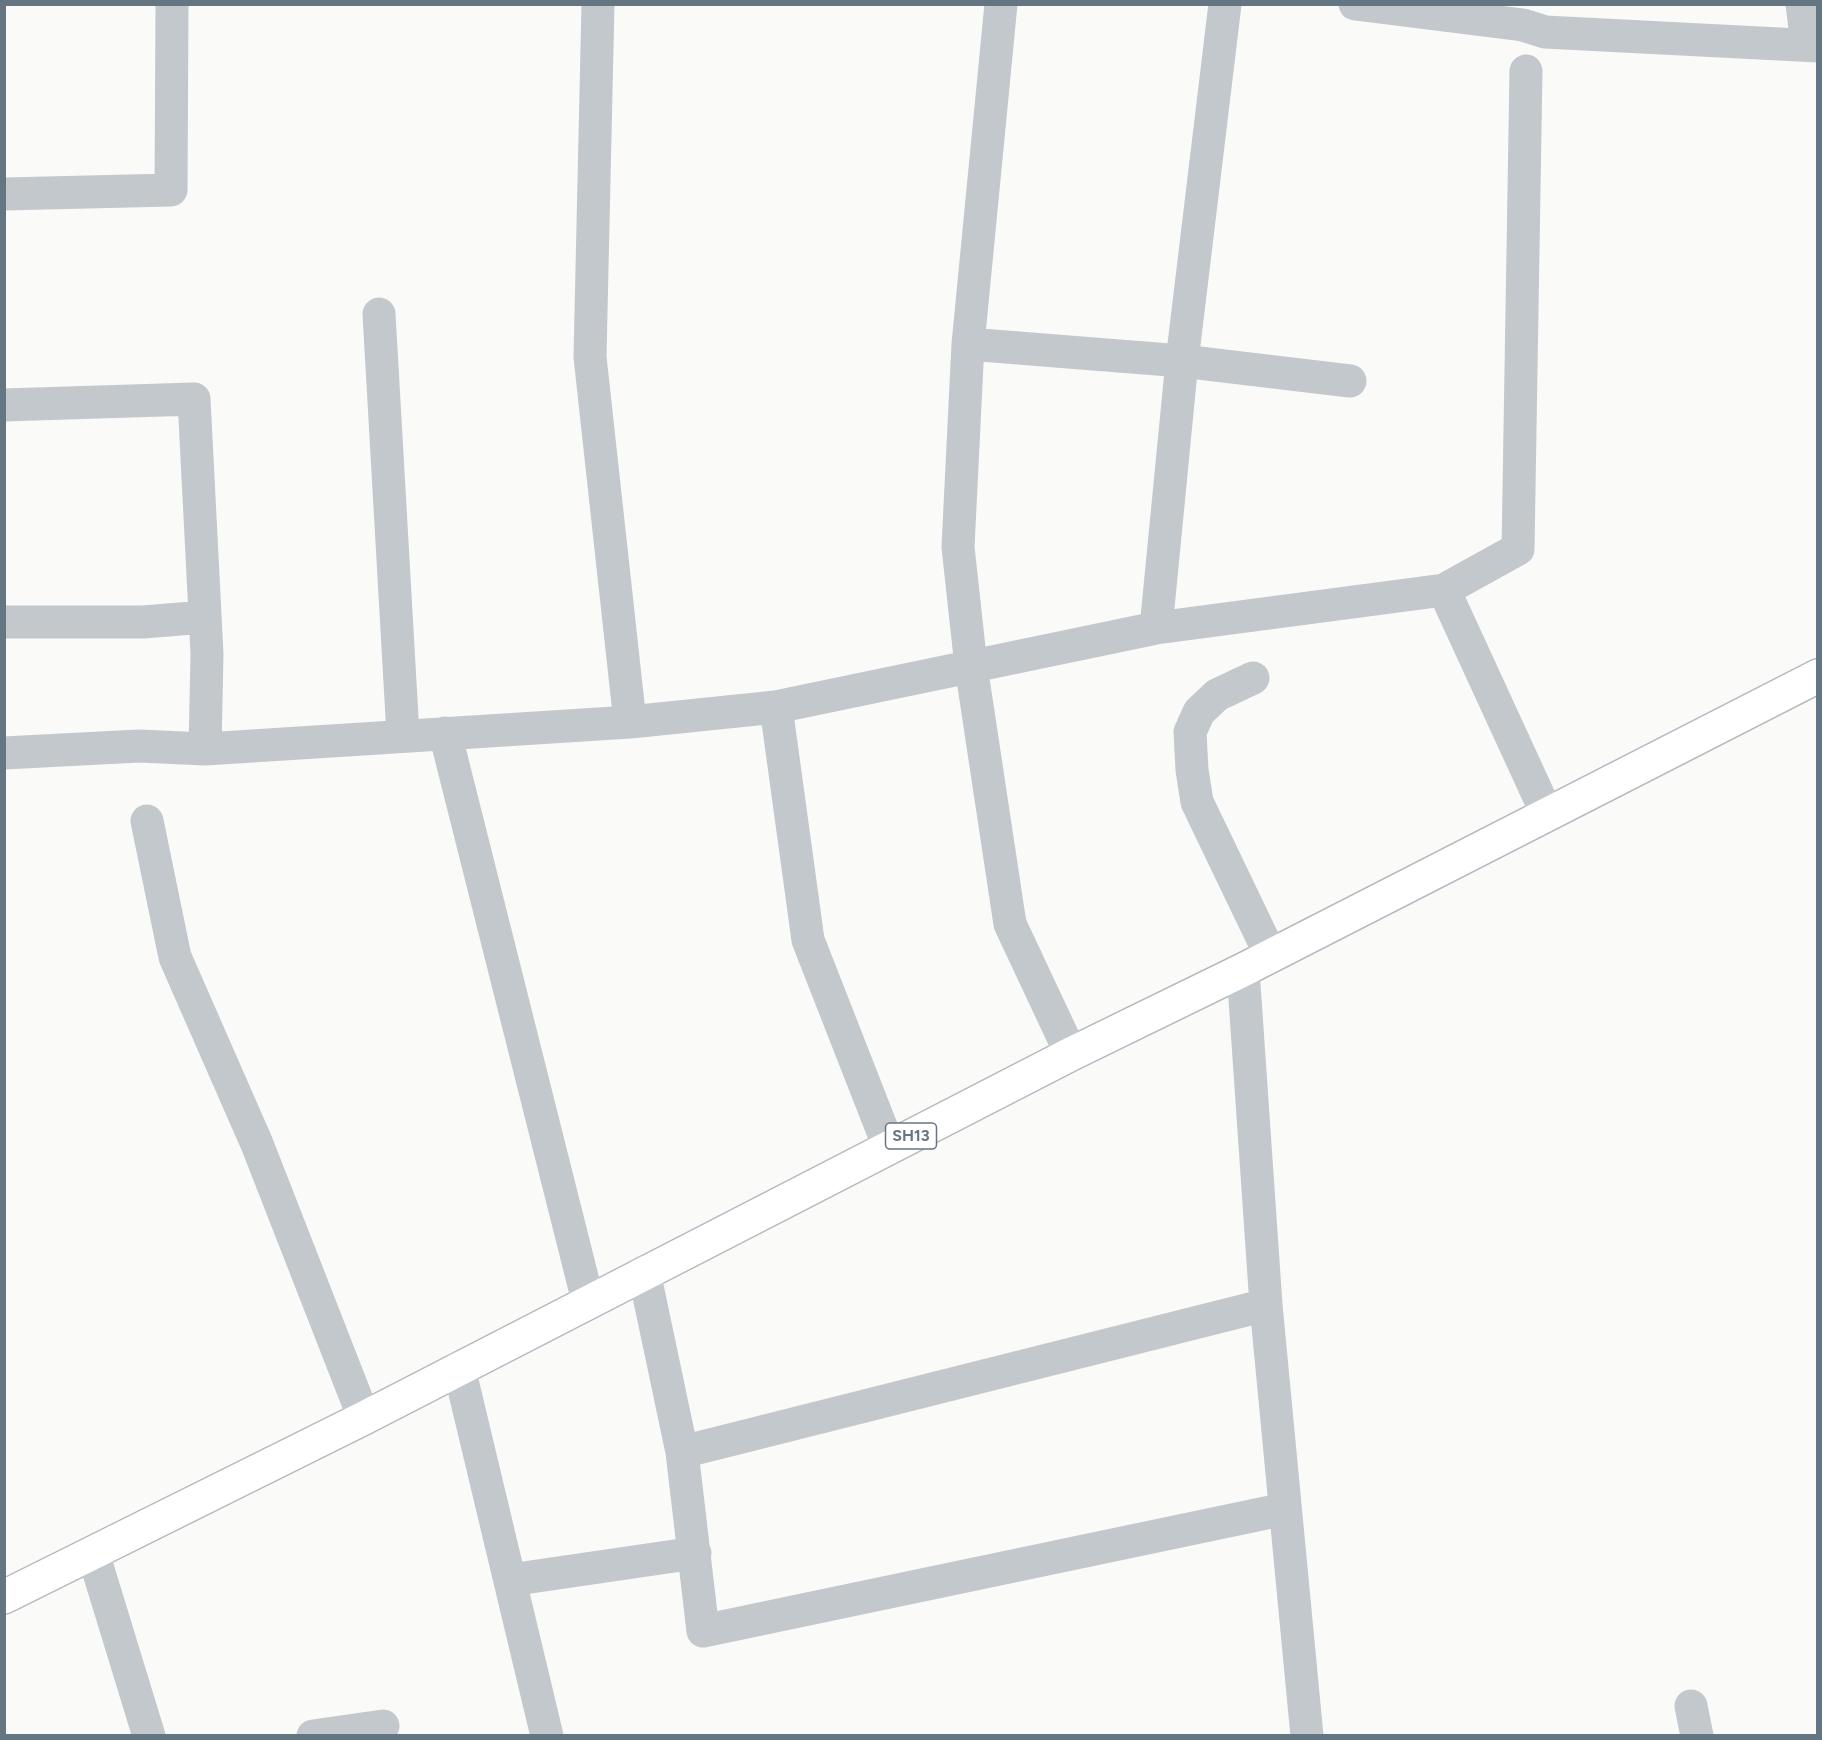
<!DOCTYPE html>
<html>
<head>
<meta charset="utf-8">
<style>
	body { margin:0 }
	#map { position:relative; width:1822px; height:1740px; overflow:hidden; background:#fafaf8; font-family:Figtree,sans-serif }
	canvas { display:block }
	.frame { position:absolute; inset:0; border:6px solid #657683; pointer-events:none }
</style>
</head>
<body>
<div id="map">
<canvas width="1822" height="1740"></canvas>
<div class="frame"></div>
</div>
<script>
const g = document.querySelector('canvas').getContext('2d');
g.lineJoin = 'round';
function stroke(path, color, width, dash) { g.strokeStyle = color; g.lineWidth = width; g.lineCap = dash ? 'butt' : 'round'; g.setLineDash(dash || []); g.stroke(path); }
function drawText(font, color, halo, rows, align = 'center') {
  g.font = font + ' Figtree,sans-serif'; g.lineWidth = 6; g.setLineDash([]); g.textBaseline = 'middle'; g.strokeStyle = halo; g.fillStyle = color; for (const [text, x, y, turn = 0] of rows) {
    g.save(); g.translate(x, y); g.rotate((+turn || 0) * Math.PI / 180); g.textAlign = isNaN(turn) ? turn : align; if (halo) g.strokeText(text, 0, 0); g.fillText(text, 0, 0); g.restore();
  }
}
const major = new Path2D(`
	M4,1597L364,1418L1071,1054L1243,970L1818,676`);
stroke(major, '#b5babe', 36);
stroke(new Path2D(`
	M598,4L590,357L630,722
	M1001,4L968,344L958,547L971,666L1010,924L1071,1054
	M1355,4L1523,25L1545,32L1818,46
	M1802,4L1807,44
	M4,194L171,190L172,4
	M379,314L403,735
	M968,344L1182,361L1350,381
	M4,405L194,399L207,654L205,749
	M1444,590L1547,814
	M4,622H143L205,617
	M1156,628L1182,361L1225,4
	M1253,678L1217,695L1199,712L1190,732L1192,770L1197,802L1271,956
	M776,707L808,940L889,1147
	M445,733L588,1301
	M4,753L139,746L205,749L630,722L776,707L1156,628L1444,590L1518,549L1526,71
	M147,821L175,957L257,1144L364,1418
	M1243,970L1266,1305L1307,1736
	M644,1272L682,1452
	M1266,1305L682,1452L703,1631L1285,1509
	M459,1368L547,1736
	M93,1553L149,1736
	M510,1580L695,1553
	M1691,1706L1697,1736
	M313,1736L383,1726`), '#c3c8cc', 33);
stroke(major, '#fff', 33);
for (const [x, y, w] of [
	[911,1136,51]
]) { const box = new Path2D(); box.roundRect(x - w / 2, y - 13, w, 26, 4.5); g.fillStyle = '#fff'; g.fill(box); stroke(box, '#657683', 1.5); }
drawText('bold 16px', '#657683', null, [
	["SH13",911,1136]
]);
</script>
</body>
</html>
